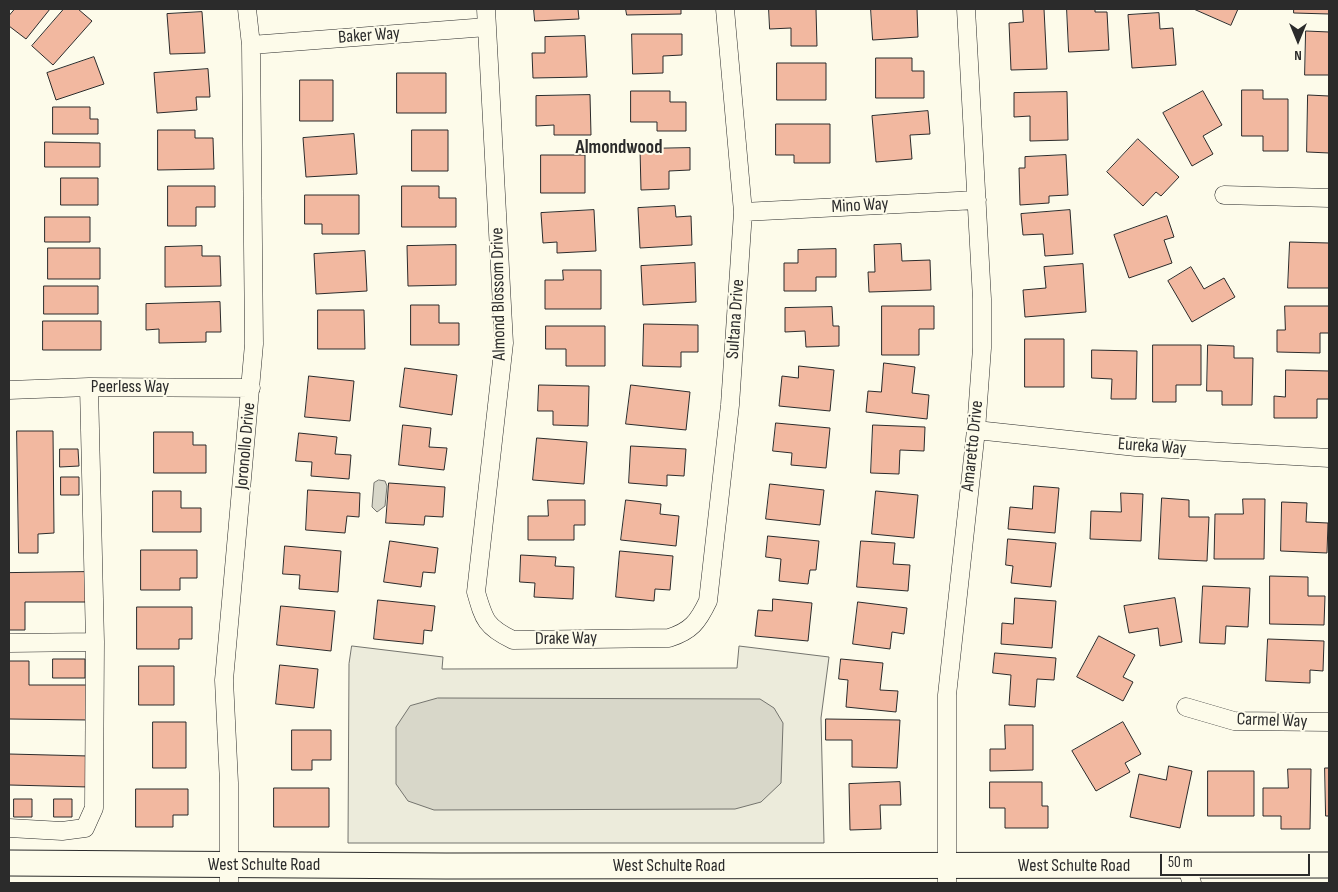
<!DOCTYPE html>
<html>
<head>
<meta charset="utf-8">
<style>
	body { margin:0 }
	#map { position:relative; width:1338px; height:892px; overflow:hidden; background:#fdfbea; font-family:"Sofia Sans Condensed",sans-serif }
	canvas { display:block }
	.frame { position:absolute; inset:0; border:10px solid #2b2b2b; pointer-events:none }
	.north { position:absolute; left:1273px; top:15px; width:50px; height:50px; -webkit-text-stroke:4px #fdfbea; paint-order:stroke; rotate:180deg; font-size:14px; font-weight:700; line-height:20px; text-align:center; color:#2b2b2b }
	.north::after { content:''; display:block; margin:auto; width:18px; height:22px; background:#2b2b2b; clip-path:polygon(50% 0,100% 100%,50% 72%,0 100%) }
	.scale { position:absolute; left:1160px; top:854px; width:150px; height:22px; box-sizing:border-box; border:2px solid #2b2b2b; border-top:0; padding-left:6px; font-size:15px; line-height:18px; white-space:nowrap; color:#2b2b2b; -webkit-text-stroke:4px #fdfbea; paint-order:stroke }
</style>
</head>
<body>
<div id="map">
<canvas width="1338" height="892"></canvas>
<div class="frame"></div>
<div class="north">N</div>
<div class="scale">50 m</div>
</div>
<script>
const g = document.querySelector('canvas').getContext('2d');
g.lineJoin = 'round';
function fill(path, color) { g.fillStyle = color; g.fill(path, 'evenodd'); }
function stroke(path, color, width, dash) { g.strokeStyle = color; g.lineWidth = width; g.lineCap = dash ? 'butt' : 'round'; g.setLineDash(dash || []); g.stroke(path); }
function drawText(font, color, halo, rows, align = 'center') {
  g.font = font + ' "Sofia Sans Condensed",sans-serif'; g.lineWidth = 4; g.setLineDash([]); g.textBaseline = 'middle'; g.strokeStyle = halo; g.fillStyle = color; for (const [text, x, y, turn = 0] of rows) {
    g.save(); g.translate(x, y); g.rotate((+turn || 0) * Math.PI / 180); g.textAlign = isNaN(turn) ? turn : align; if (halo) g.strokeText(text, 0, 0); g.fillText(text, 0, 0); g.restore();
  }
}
const green = new Path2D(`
	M352,646L443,657L442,669L737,668L739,646L829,657L821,718L824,843H348L349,664Z`);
fill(green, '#ecebdb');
stroke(green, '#74746e', 1);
const water = new Path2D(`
	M379,480L385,481L387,486L385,506L377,512L372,507L374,483Z
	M438,698L760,699L774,708L783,723L781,783L761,802L735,809L434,810L408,801L396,784V727L410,706Z`);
fill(water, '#d8d7c9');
stroke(water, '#74746e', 1);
const building = new Path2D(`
	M15,9H50L26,39L9,26V16Z
	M64,9H78L92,21L53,65L32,46Z
	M534,9H578L579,19L535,21Z
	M626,9H681V14L627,15Z
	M769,9H816L817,46H791V28L770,29Z
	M871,9H917L918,37L873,40Z
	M1023,9H1044L1047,69L1011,70L1009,23L1023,22Z
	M1067,9H1095V12H1107L1109,50L1069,52Z
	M1194,9H1238L1231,25Z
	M1294,9H1329V14L1294,13Z
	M202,12L205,53L170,54L167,14Z
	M1159,13L1160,29L1173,28L1176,65L1132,68L1128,15Z
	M1306,31L1329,32V75H1305Z
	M632,34H682V55L663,56V73L633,74Z
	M585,36L587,77L533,78L532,53H545V37Z
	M94,57L104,84L56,100L47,73Z
	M876,58H912V71H924V98H876Z
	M777,63H826V100H777Z
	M208,69L210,97H196L197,110L157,113L154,73Z
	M397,73H446V113H397Z
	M300,80H333V121H300Z
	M1242,90H1263V99H1288V151H1263V136H1242Z
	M631,91H670V102H686V131H657V122H631Z
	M1203,91L1222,125L1203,136L1213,154L1192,166L1163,113Z
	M1067,92L1068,140L1030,141V116L1014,117V93Z
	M590,95L591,135H554V125L536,126V96Z
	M1308,95L1329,96V153L1307,152Z
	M53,107H90V119H98V134H53Z
	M928,111L930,134L910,135L912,159L876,162L872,116Z
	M776,124H830V163H794V155H776Z
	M158,130H195V138H213L214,169L158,170Z
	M412,130H448V171H412Z
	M354,134L357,174L306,177L303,138Z
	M1138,139L1179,177L1161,196L1156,192L1143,206L1107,172Z
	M45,142L100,143V167H45Z
	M690,148V170L669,171V189L641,190L640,149Z
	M541,155H585V193H541Z
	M1066,155L1068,195L1049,196V203L1020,205L1019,168H1025V157Z
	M61,178H98V205H61Z
	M168,186H215V207H196V226H168Z
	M402,186H439V198H456V227H402Z
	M305,195H359V234H322V224H305Z
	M675,206L676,217L691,216L692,245L640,248L638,208Z
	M594,210L596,251L557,253V242L543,243L541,213Z
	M1070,210L1073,254L1045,256L1043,234L1023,235L1021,214Z
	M1167,216L1174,237L1164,240L1172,263L1129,278L1114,235Z
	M45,217H90V242H45Z
	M1290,242L1329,243V288H1288Z
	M901,244L902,261L930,260L931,290L869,292L868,272H875L874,245Z
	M456,245V285L408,286L407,246Z
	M202,246V256H220L221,286L165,287V247Z
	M48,248H100V279H48Z
	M836,249V277H816V291H784V263H798V250Z
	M365,251L367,291L316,294L314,254Z
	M695,263L696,302L643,305L641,266Z
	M1083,264L1086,312L1025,317L1023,290L1046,288L1044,267Z
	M1191,267L1204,289L1224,278L1235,297L1192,322L1168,281Z
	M563,270H601V309H545V280H563Z
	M44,286H98V314H44Z
	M220,302L221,332H206V342L159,343V329L146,330V304Z
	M411,305H439V323H459V345H411Z
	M882,306H934V329H919V355H882Z
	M1285,306H1329V333H1320V353L1277,352V330H1285Z
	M832,307L833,326H839V346L806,347L805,331L785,332V308Z
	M318,310H364L365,349H318Z
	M43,321H101V350H43Z
	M644,324L698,325V352H681V367L643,366Z
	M546,326H605V366H566V349H546Z
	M1025,339H1064V387H1025Z
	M1153,345H1201V385H1176V402H1153Z
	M1208,345L1234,346V358H1253L1252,405H1222V391H1207Z
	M1092,350L1137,351L1136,399H1111L1112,379L1092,378Z
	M884,363L915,367L912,393L929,395L927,419L866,412L868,391L881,392Z
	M799,366L834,370L830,411L779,406L782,376L798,378Z
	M405,368L457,375L452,415L400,407Z
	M1286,370L1329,371V399H1317V418H1274V396L1285,397Z
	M309,376L354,381L350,421L305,417Z
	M539,385L589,386L588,426L553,425V411H538Z
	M631,385L690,392L686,430L626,424Z
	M776,423L830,428L826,468L791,465L792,453L773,451Z
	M403,425L431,428L429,447L447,448L444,470L399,465Z
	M873,425L925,427L924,451L900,450L899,474L871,473Z
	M17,431H53L54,533L38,534V553H19Z
	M154,432H193V445H206V473H154Z
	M299,433L337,437L335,454L351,455L349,479L311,476L312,462L296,461Z
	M537,438L587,442L584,484L533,480Z
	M631,446L686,449L684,476L667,475V486L629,483Z
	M60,449H78L79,466L60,467Z
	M61,477H79V495H61Z
	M389,483L445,487L443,517L425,516L424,525L386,523Z
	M770,484L824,490L820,525L766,519Z
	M1034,486L1059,488L1055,533L1008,529L1010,507L1032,509Z
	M308,490L360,493L359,517L347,516L345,533L306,530Z
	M153,491H181V508H201V532H153Z
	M876,491L918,495L914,538L872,534Z
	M1121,493L1143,494L1141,541L1090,539L1091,511L1121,512Z
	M1162,498L1189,500V517H1209L1207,561L1159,559Z
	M1243,499H1265L1264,559H1214L1215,514H1243Z
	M548,500H585V525H574V540H528V516H548Z
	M626,500L661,504L660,514L679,516L676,546L621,540Z
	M1282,502L1307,503L1306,522L1328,523L1327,553L1281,551Z
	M768,536L819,541L816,570H810L808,584L779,581L781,559L766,557Z
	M1008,539L1056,543L1051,587L1011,583L1013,566L1006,565Z
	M390,541L438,548L435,573L423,572L421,587L384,582Z
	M861,541L895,543L893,564L910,565L908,591L857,587Z
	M285,546L341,551L338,592L299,589L300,575L283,574Z
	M141,550H197V578H180V590H141Z
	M620,551L673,556L670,590L655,589L654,601L616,597Z
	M521,555L556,557L555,566L574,567L573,599L534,597L535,583L520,582Z
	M87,572L88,602H25V630H9V573Z
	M1270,576L1308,577V596H1325L1324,625L1270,624Z
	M1203,586L1250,588L1248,627L1226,626L1225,644L1200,643Z
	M1015,598L1056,601L1052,648L1001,644L1002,623L1013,624Z
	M1175,598L1182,642L1160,646L1158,628L1129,633L1124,606Z
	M773,599L812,603L808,641L755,636L758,610L772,611Z
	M378,600L435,606L432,631L424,630L423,644L374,639Z
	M858,602L907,608L904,634L892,632L890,649L853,644Z
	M281,606L335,611L331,651L277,645Z
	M137,607H192V639H179V649H137Z
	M1099,636L1135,655L1123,677L1133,682L1123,701L1077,677Z
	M1268,639L1324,641L1323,671L1310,670V683L1266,681Z
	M995,653L1056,658L1054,680L1037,679L1035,707L1009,705L1011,675L993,673Z
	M53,659H85V678H53Z
	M841,659L883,663L880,690L898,691L896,712L846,707L848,680L839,679Z
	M9,661H29V685H90L89,720L9,719Z
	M280,665L318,669L314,708L276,704Z
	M139,666H174V705H139Z
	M826,719L900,720L897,768L852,767V740H826Z
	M153,722H186V768H153Z
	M1123,722L1141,754L1125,763L1130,772L1096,791L1072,751Z
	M1005,725H1033V770L990,771V749H1005Z
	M292,730H331V760H312V770H292Z
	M9,754L89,756V787L9,785Z
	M1169,766L1192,771L1180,828L1130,817L1139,774L1166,780Z
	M1325,768H1329V816H1326Z
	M1288,769H1311L1310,829H1281V816H1263V788H1288Z
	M1208,771H1254V816H1208Z
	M900,782L901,805H880L881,829L850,830L849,784Z
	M990,782H1042V806H1048V828H1005V808H990Z
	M274,788H329V827H274Z
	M136,789H188V815H173V827H136Z
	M14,799H32V817H14Z
	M54,799H72V817H54Z`);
fill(building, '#f2b8a0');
stroke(building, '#2b2b2b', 1);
const minor = new Path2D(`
	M486,9L504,343L476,592C484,620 486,627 513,640L669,638C691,631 698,622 708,601L730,405L743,212L725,9
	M251,45L487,27
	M1224,195L1329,198
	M743,212L977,200
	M9,390L89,387L251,388
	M976,430L1136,447L1329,458
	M9,643L95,642
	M1186,707L1234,721L1329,722
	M9,828L62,831L85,828L94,808L95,642L89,387
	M1186,866L1192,883
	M229,883V783L224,680L254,344L251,45L247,9
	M947,883V695L976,430L982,348V299L966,9`);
const secondary = new Path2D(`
	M9,863L446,866L1329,865`);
stroke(minor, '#2b2b2b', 19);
stroke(secondary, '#2b2b2b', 27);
stroke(minor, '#fdfbea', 18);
stroke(secondary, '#fdfbea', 25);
drawText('18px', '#2b2b2b', '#fdfbea', [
	["Baker Way",369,36,-4],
	["Mino Way",860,206,-3],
	["Almond Blossom Drive",499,294,-91],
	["Sultana Drive",736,319,-86],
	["Peerless Way",130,387],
	["Joronollo Drive",246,446,-85],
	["Amaretto Drive",973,446,-84],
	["Eureka Way",1152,447,4],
	["Drake Way",566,639,-1],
	["Carmel Way",1272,721,2],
	["West Schulte Road",264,865],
	["West Schulte Road",669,866],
	["West Schulte Road",1074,866]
]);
drawText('bold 19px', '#2b2b2b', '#fdfbea', [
	["Almondwood",619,148]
]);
</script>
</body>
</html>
